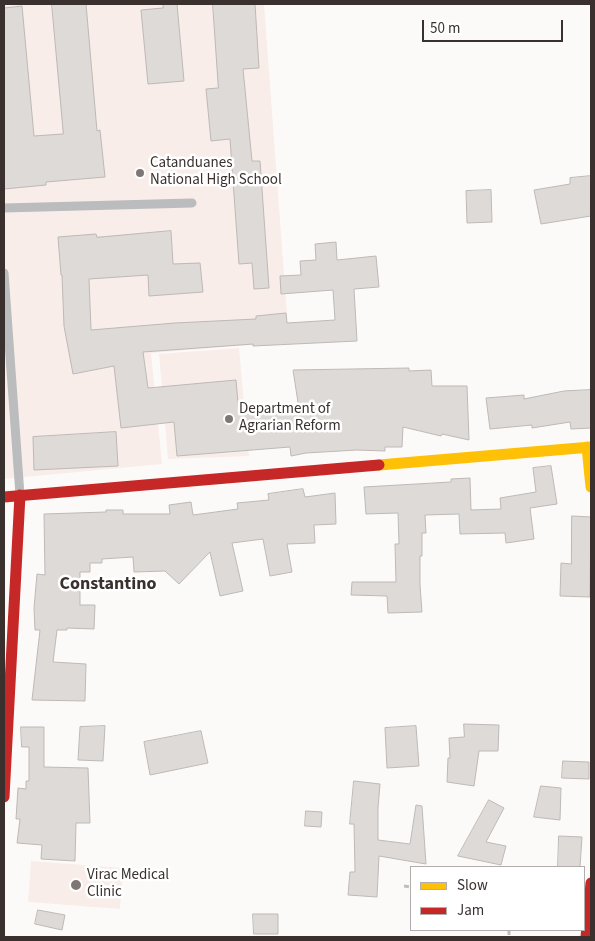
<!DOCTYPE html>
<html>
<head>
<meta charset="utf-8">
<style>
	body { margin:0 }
	#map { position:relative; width:595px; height:941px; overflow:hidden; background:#fcfaf8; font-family:"Source Sans 3",sans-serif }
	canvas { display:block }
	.frame { position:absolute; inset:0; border:5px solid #3a312f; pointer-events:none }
	.legend { position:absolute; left:410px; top:866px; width:175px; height:65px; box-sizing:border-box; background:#fff; border:1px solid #b0adac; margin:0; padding:6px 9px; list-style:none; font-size:15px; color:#3a312f }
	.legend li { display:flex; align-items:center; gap:10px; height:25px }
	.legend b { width:25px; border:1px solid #b0adac }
	.scale { position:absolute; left:422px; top:20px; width:141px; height:22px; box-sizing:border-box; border:2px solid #3a312f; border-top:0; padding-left:6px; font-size:15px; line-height:18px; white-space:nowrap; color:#3a312f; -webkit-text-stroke:4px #fff; paint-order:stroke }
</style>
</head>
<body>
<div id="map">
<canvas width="595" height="941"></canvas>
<div class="frame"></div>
<ul class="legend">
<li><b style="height:6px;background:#ffc107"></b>Slow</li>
<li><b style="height:6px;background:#c62828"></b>Jam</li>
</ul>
<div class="scale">50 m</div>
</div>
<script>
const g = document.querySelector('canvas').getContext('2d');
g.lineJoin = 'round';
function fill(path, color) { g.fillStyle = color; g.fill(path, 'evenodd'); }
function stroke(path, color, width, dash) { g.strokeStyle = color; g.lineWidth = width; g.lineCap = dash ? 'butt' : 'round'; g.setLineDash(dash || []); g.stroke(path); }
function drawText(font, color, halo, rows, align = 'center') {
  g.font = font + ' "Source Sans 3",sans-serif'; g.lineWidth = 5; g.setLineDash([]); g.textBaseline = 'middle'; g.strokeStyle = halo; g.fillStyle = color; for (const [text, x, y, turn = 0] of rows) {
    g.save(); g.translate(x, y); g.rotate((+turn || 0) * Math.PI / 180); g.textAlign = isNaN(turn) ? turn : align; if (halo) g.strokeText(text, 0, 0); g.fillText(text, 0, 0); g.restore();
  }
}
fill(new Path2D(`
	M4,4H264L289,342L151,353L162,464L4,479Z
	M239,348L249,456L168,459L159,354Z
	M31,861L123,868L120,909L28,902Z`), '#f8ede8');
const building = new Path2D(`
	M52,4H86L97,131L100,130L105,177L46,182V185L4,189V8L22,6L34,136L63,134Z
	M163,4H177L184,81L148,84L141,10L163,8Z
	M213,4H255L259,68L243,69L252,161H260L269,288L254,289L252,263L239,264L230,139L211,141L206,89L218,88Z
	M591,176V216L541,224L534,190L570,184V178Z
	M491,190L492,222L467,223L466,191Z
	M171,231L173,264L200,263L203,292L149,296L148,275L89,279L91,330L175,323L256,319V316L286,313L287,323L335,320L333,290L281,294L280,276L301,275L300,261L316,260L315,244L336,242L337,260L376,256L379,287L354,289L357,341L253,346V344L143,352L148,388L236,380L239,414L299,409L293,370L409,368V371L431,370L432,386H467L469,440L442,434L441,436L403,427L402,447H385V451L357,450L306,453L291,456L290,447L177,456L174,422L121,428L114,366L73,374L64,326L62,275H61L58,237L96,234L97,237Z
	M591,390V428L571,429L570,422L532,428V425L490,429L486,398L524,395V399L564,391Z
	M116,432L118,466L34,470L33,437Z
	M551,466L557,504L530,508L534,539L506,543L505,533L460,534L459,514L425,515L426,533H422V556H420V585L422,612L388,613L387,596L351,595L352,582H396L395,544H399L398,513L366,514L364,487L451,482V479L470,478L471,510L501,509L500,498L536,492L533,468Z
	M303,489L305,497L335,493L336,524L314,525L315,543L287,544L292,572L270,576L263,539L232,543L243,591L220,596L210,552L179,584L165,571L134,572L133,557L102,559V563H90V572H80V605H95L94,629L67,628V630H57L53,662L86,664L85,701L32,700L40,630H35L34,608L37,574L45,575L44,514L106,512V510H123V514H170L169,505L191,502L193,515L238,509L237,503L269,500L268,494Z
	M572,516L591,517L590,597L560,596L561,563L571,564Z
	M464,724L499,725L498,751H479L474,786L447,782L448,758H450L449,738L464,737Z
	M105,726L103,761L78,760L80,727Z
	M416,726L419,766L387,768L385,728Z
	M21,727H44V767L88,768L90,823H76L75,861L41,859L42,845L17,843L20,819H16L18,788L26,789V781H29V747H22Z
	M201,731L208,763L150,775L144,742Z
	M563,761L589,762V779L562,778Z
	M354,781L380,784L378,808V840L410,844L416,805L422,806L426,864L379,856L377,897L348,895L350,872H355L354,824H350Z
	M541,786L561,788L560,820L534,817Z
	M489,800L504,808L486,842L506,846L501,865L458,856Z
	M306,811L322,812L321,827L305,826Z
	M559,836L582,837L580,867H558Z
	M38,910L65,915L62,930L35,924Z
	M253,914H278V934H254Z`);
fill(building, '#dedad7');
stroke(building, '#beb9b7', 1);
stroke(new Path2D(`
	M404,886L411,887
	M509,930V937`), '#bebebe', 3, [5, 2.5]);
stroke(new Path2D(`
	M4,208L192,203
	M4,273L20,495`), '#babcbd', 9);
stroke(new Path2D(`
	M587,447L591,487
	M379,465L591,447`), '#ffc107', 11);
stroke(new Path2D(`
	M4,497L379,465
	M4,797L20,495
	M586,937L591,883`), '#c62828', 11);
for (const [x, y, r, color] of [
	[140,173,5,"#7e7775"],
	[229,419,5,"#7e7775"],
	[76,885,6,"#7e7775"]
]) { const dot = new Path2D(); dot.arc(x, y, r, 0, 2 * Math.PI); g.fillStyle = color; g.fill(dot); stroke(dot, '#fff', 2); }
drawText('15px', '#3a312f', '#fff', [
	["Catanduanes",150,164],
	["National High School",150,181],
	["Department of",239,410],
	["Agrarian Reform",239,427],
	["Virac Medical",87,876],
	["Clinic",87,893]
], 'left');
drawText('bold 18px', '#3a312f', '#fff', [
	["Constantino",108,585]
]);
</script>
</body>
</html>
